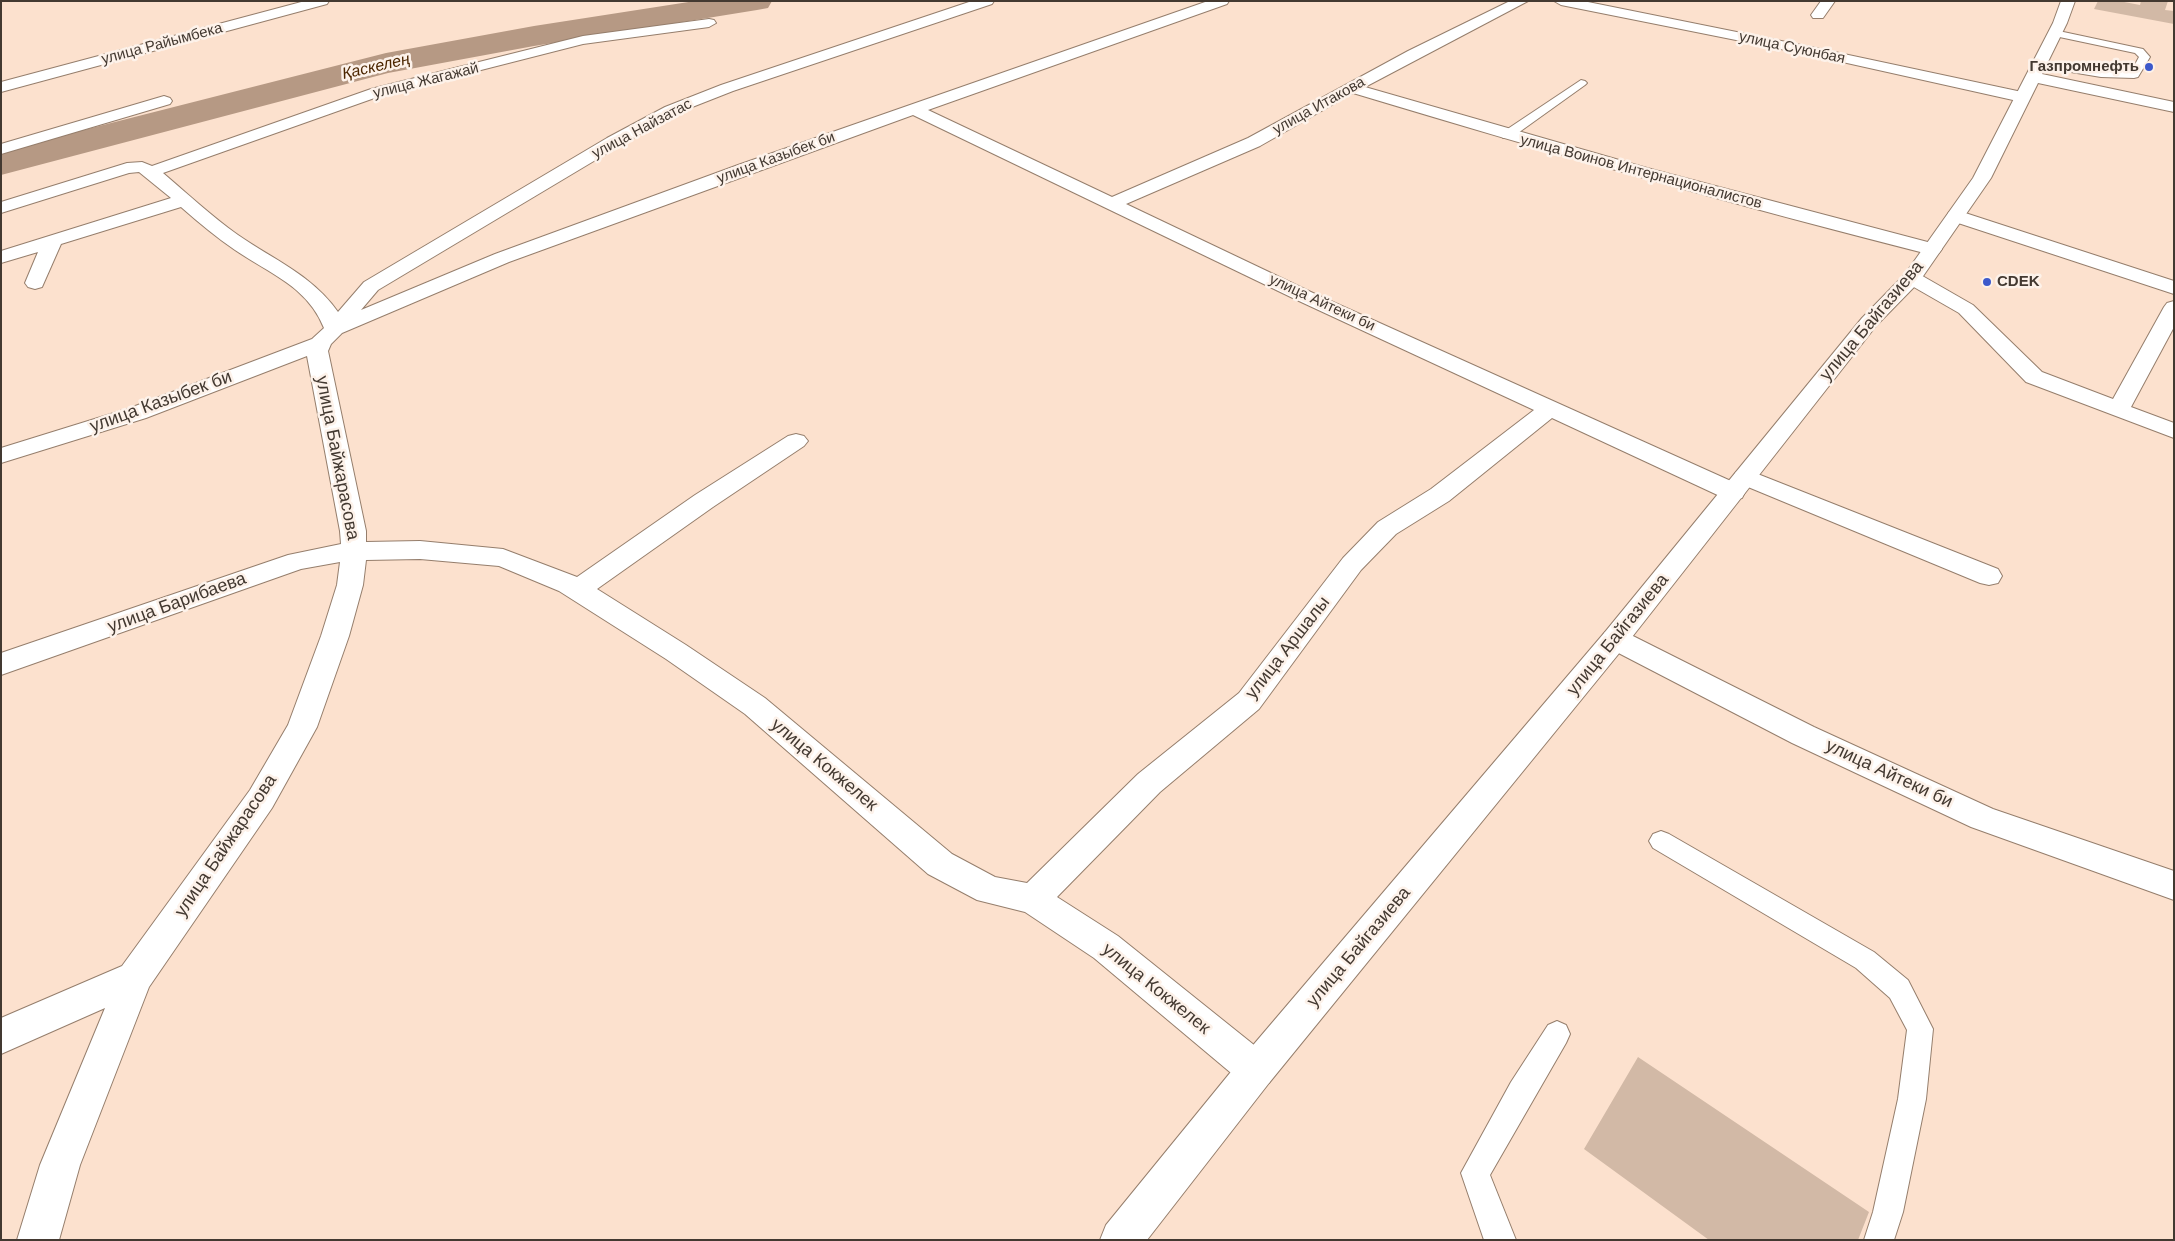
<!DOCTYPE html>
<html>
<head>
<meta charset="utf-8">
<style>
	body { margin:0 }
	#map { position:relative; width:2175px; height:1241px; overflow:hidden; background:#fce1ce; font-family:Helvetica,sans-serif }
	canvas { display:block }
	.frame { position:absolute; inset:0; border:2px solid #433931; pointer-events:none }
</style>
</head>
<body>
<div id="map">
<canvas width="2175" height="1241"></canvas>
<div class="frame"></div>
</div>
<script>
const g = document.querySelector('canvas').getContext('2d');
g.lineJoin = 'round';
function fill(path, color) { g.fillStyle = color; g.fill(path, 'evenodd'); }
function stroke(path, color, width, dash) { g.strokeStyle = color; g.lineWidth = width; g.lineCap = dash ? 'butt' : 'round'; g.setLineDash(dash || []); g.stroke(path); }
function drawText(font, color, halo, rows, align = 'center') {
  g.font = font + ' Helvetica,sans-serif'; g.lineWidth = 5; g.setLineDash([]); g.textBaseline = 'middle'; g.strokeStyle = halo; g.fillStyle = color; for (const [text, x, y, turn = 0] of rows) {
    g.save(); g.translate(x, y); g.rotate((+turn || 0) * Math.PI / 180); g.textAlign = isNaN(turn) ? turn : align; if (halo) g.strokeText(text, 0, 0); g.fillText(text, 0, 0); g.restore();
  }
}
fill(new Path2D(`
	M2098,1H2119L2140,5L2141,1H2168L2165,10L2174,11V24L2094,9Z
	M1638,1057L1869,1212L1858,1240H1709L1584,1149Z`), '#d2b9a6');
fill(new Path2D(`
	M695,1H772L768,8L757,10L534,46L388,73L1,175V151L386,53L534,26Z`), '#b69984');
const lane = new Path2D(`
	M2054,30L2143,49L2150,57L2138,77L2134,78L2101,77L2035,66L2033,64L2039,61L2101,71L2131,72L2139,57L2135,53L2050,35L2049,33Z
	M1581,80L1585,81L1587,83L1585,85L1511,138H1503L1501,135L1503,132Z
	M1661,831L1669,834L1874,952L1908,980L1933,1029L1926,1099L1903,1212L1894,1240H1864L1873,1212L1898,1099L1907,1030L1890,998L1856,968L1653,848L1649,841L1653,834Z
	M1557,1021L1566,1025L1570,1034L1566,1043L1490,1175L1516,1240H1484L1461,1173L1511,1082L1548,1025Z`);
const street = new Path2D(`
	M972,1H994L992,4L733,91L677,113L619,146L378,290L361,310L495,254L738,165L1208,1H1229L1227,4L928,110L1112,197L1248,138L1408,51L1510,1H1528L1365,87L1647,168L1939,245L1942,249L1939,253L1932,255C1738,206 1545,151 1353,93L1260,146L1126,204L1313,293L1742,486L1745,492L1742,498L1733,500L1724,498L1552,418L1449,501L1396,534L1361,570L1259,709L1160,792L1057,897L1118,936L1269,1057L1275,1070L1269,1083L1256,1088L1243,1083L1094,958L1025,912L977,900L928,874L745,714L666,659L559,591L499,566L420,559L366,560L363,585L349,636L317,727L272,808L149,987L80,1165L59,1240H17L40,1165L105,1008L1,1054V1018L122,966L250,790L288,725L321,636L337,585L340,562L301,569L1,675V653L288,555L341,544L340,531L307,356L146,418L1,463V448L130,408L312,339L324,328C307,286 270,274 235,250C216,237 198,222 181,207L61,244L42,287L35,289L28,287L25,283L38,252L1,263V251L171,198L139,172L129,173L1,213V202L127,163L142,162L152,166L371,89L583,36L709,19L714,20L716,23L709,27L583,44L383,95L163,173C188,194 211,216 238,235C274,260 312,275 338,312L364,282L607,138L665,107L721,85ZM913,115L1299,301L1534,410L1431,489L1378,522L1343,558L1239,693L1138,774L1027,883L995,877L952,854L765,698L686,645L597,589L713,507L804,446L808,441L804,436L796,434L788,436L695,495L577,577L503,549L420,541L366,542V531L328,351L331,344L342,333L509,262Z
	M1554,1H1583L1811,47L2022,92L2028,94L2030,97L2028,100L2022,102L1811,55L1561,5Z
	M1821,1H1835L1823,18H1813L1811,15Z
	M164,96L170,98L172,101L170,104L1,154V144Z
	M1956,210L2174,281V294L1949,220L1947,216L1949,212Z
	M1912,272L1919,274L1973,305L2042,372L2113,399L2164,307L2167,303L2174,301V327L2131,407L2174,423V438L2026,382L1959,313L1905,282L1902,278L1905,274Z
	M1745,469L1998,569L2002,576L1998,583L1989,585L1980,583L1736,482L1733,477L1736,472Z
	M1615,629L1625,632L1814,727L1993,809L2174,871V900L1971,827L1792,743L1605,646L1601,639L1605,632Z`);
const secondary = new Path2D(`
	M305,1H329L327,4L1,92V82Z
	M2061,1H2075L2067,23L2042,74L2174,102V112L2038,83L1991,178L1919,282L1876,326L1625,646L1269,1083L1147,1240H1100L1106,1225L1243,1057L1605,632L1862,318L1905,274L1973,178L2053,23Z`);
stroke(lane, '#957e6c', 2);
stroke(street, '#957e6c', 2);
stroke(secondary, '#957e6c', 2);
fill(lane, '#fff');
fill(street, '#fff');
fill(secondary, '#fff');
for (const [x, y, r, color] of [
	[2149,67,5,"#3d59cb"],
	[1987,282,5,"#3d59cb"]
]) { const dot = new Path2D(); dot.arc(x, y, r, 0, 2 * Math.PI); g.fillStyle = color; g.fill(dot); stroke(dot, '#fdf2ea', 2); }
drawText('15px', '#433931', '#fdf2ea', [
	["улица Райымбека",162,44,-15],
	["улица Суюнбая",1792,48,12],
	["улица Жагажай",426,81,-14],
	["улица Итакова",1319,106,-29],
	["улица Найзатас",642,129,-28],
	["улица Казыбек би",776,158,-20],
	["улица Воинов Интернационалистов",1641,172,15],
	["улица Айтеки би",1322,303,25]
]);
drawText('bold 15px', '#433931', '#fdf2ea', [
	["Газпромнефть",2139,67],
	["CDEK",1997,282,"left"]
], 'right');
drawText('italic 16px', '#4c2600', '#fdf2ea', [
	["Қаскелең",376,67,-13]
]);
drawText('18px', '#433931', '#fdf2ea', [
	["улица Байгазиева",1872,321,-50],
	["улица Казыбек би",161,402,-20],
	["улица Байжарасова",337,458,79],
	["улица Барибаева",177,603,-20],
	["улица Байгазиева",1618,635,-51],
	["улица Аршалы",1288,648,-52],
	["улица Кокжелек",824,765,40],
	["улица Айтеки би",1889,774,25],
	["улица Байжарасова",226,846,-56],
	["улица Байгазиева",1359,947,-50],
	["улица Кокжелек",1156,989,39]
]);
</script>
</body>
</html>
